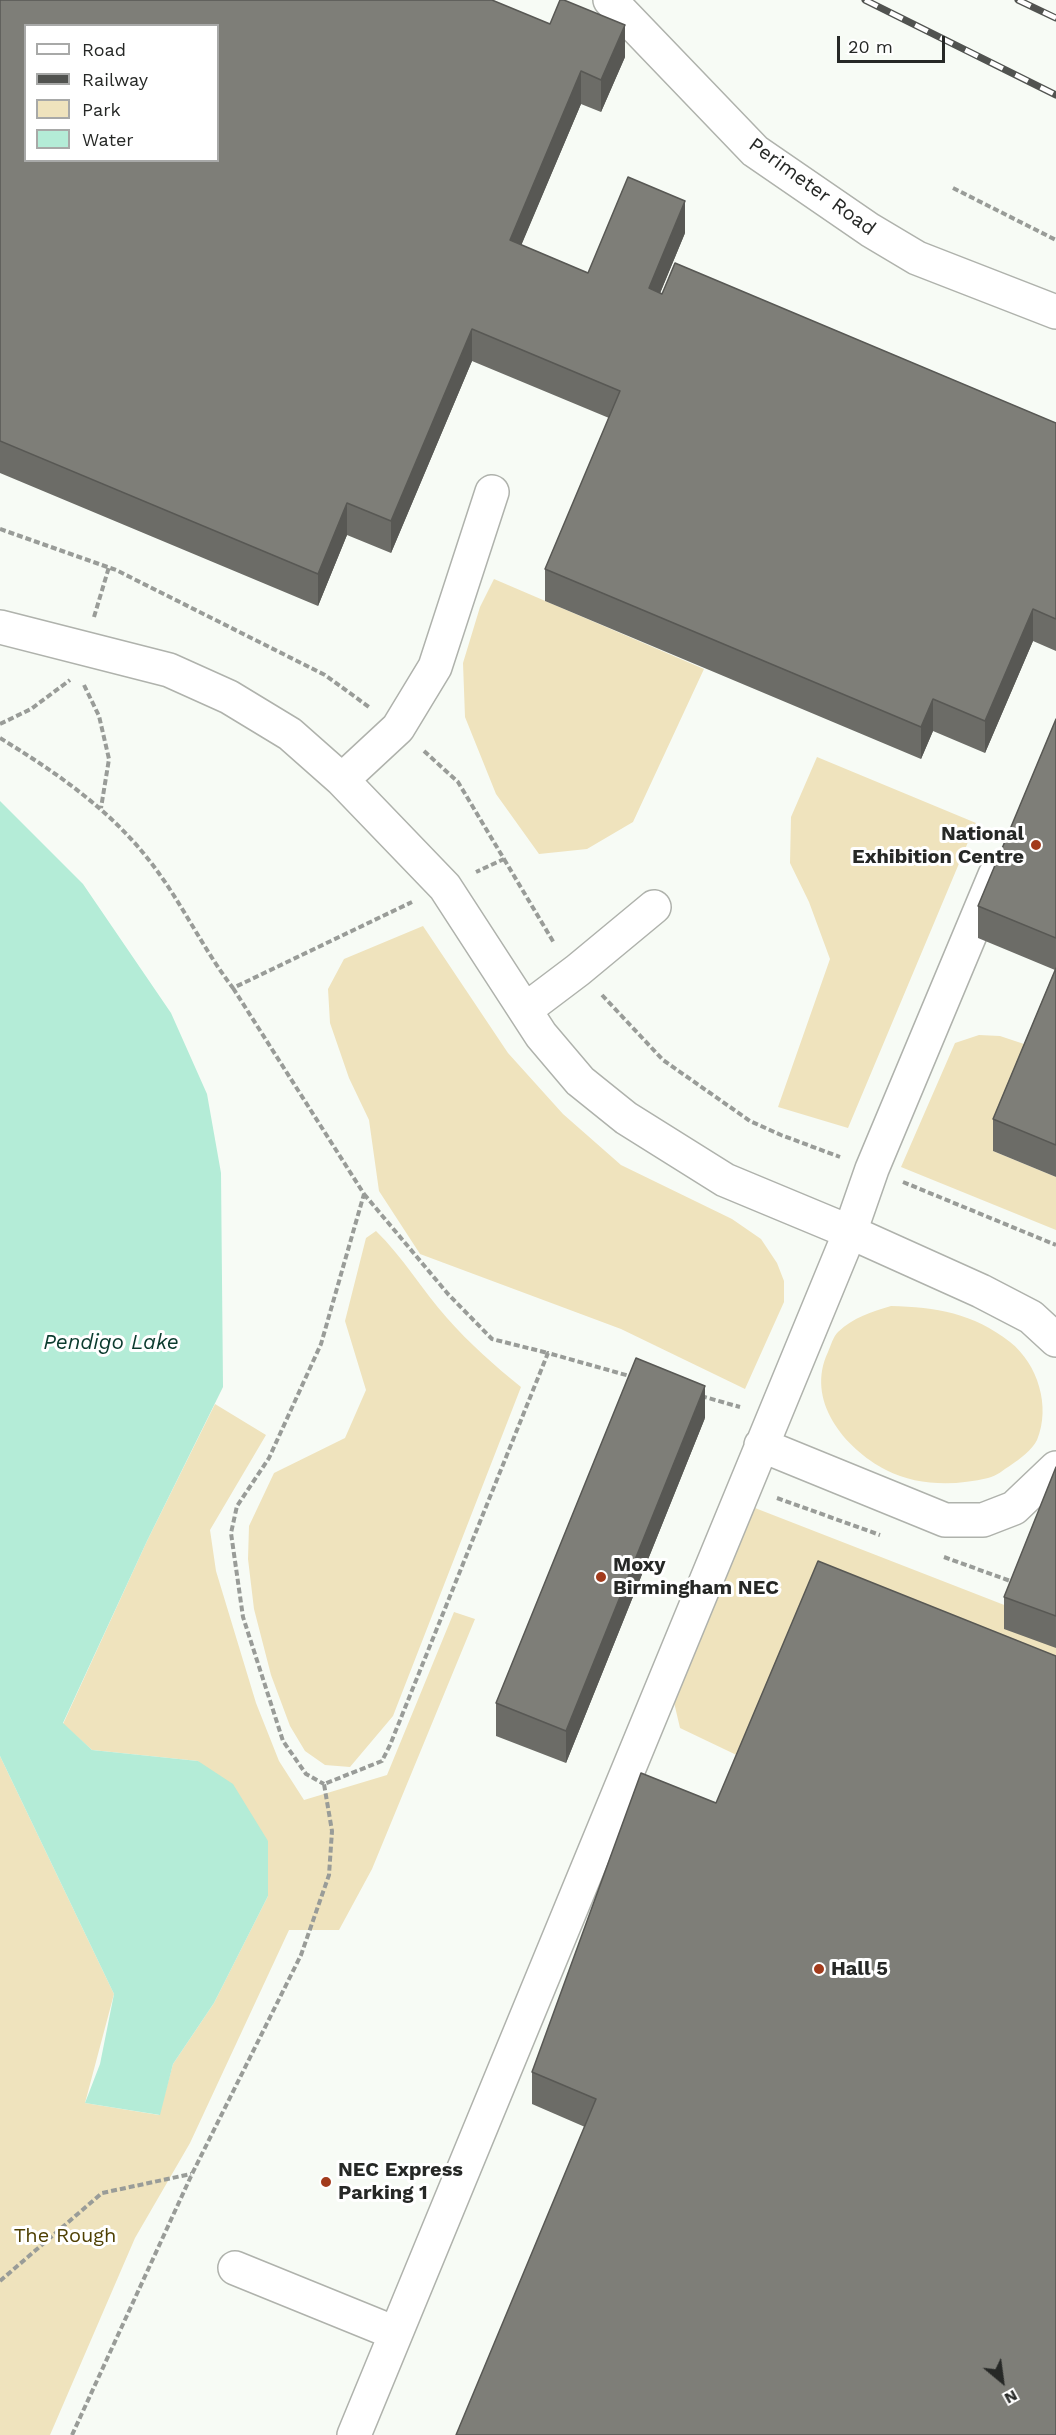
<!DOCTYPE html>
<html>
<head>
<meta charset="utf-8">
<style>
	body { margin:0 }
	#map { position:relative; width:1056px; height:2435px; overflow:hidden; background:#f7fbf5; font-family:"Work Sans",sans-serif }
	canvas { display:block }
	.legend { position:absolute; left:24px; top:24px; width:195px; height:138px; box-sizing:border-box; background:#fff; border:2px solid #a8a9a8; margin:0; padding:8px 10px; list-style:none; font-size:18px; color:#262826 }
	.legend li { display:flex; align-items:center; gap:12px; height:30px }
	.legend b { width:30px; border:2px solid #a8a9a8 }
	.north { position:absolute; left:972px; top:2351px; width:60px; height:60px; -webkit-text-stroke:4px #fff; paint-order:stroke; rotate:151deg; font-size:16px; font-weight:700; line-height:24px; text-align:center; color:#262826 }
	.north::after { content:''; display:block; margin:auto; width:21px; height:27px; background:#262826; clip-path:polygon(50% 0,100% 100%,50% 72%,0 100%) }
	.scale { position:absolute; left:837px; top:36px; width:108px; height:27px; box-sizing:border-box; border:3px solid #262826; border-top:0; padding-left:8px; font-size:18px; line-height:21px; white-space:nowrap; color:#262826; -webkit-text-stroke:4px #fff; paint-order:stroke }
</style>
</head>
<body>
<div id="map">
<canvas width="1056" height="2435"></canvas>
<ul class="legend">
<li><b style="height:8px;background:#fff"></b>Road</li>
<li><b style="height:8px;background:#515350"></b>Railway</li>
<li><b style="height:16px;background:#efe3bd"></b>Park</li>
<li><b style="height:16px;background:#b4ecd7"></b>Water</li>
</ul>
<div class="north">N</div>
<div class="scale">20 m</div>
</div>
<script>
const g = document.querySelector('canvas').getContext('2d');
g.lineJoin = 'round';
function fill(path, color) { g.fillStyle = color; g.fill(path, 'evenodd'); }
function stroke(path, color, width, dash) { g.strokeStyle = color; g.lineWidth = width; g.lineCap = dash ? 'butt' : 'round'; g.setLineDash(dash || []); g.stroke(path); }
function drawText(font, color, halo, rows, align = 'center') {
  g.font = font + ' "Work Sans",sans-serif'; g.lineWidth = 6; g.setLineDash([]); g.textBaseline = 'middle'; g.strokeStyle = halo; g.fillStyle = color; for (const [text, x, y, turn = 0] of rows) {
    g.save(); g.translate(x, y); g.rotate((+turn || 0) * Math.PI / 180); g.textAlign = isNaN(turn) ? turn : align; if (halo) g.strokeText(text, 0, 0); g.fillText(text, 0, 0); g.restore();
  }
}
fill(new Path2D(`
	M494,579L704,669L633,822L587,849L539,854L496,794L465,717L463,663L480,607Z
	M817,757L976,823L848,1128L778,1107L830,959L809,902L790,863L791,817Z
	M423,926L508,1053L563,1114L621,1165L732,1219L761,1239L777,1263L784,1281V1302L745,1389L621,1329L420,1254L379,1191L369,1120L349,1078L330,1023L328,989L344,959Z
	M979,1035L1000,1036L1039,1049L993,1151L1056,1177V1230L901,1167L955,1043Z
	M376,1231C403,1257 422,1290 447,1318C469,1343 495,1366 521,1387L393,1716L350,1767L325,1765L305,1751L290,1726L271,1675L254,1609L248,1559L249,1526L274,1473L345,1438L366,1390L345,1321L366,1238Z
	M891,1306C936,1307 973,1313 1010,1342C1038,1364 1051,1407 1037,1440C1032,1450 1020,1459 1011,1465C1003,1470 997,1476 988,1478C955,1486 917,1486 886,1470C844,1448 805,1400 828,1352C831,1345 833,1337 838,1332C854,1317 871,1312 891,1306Z
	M215,1404L266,1435L210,1530L216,1571L256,1703L279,1761L304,1800L387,1775L454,1612L475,1619L372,1869L339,1930H289L190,2143L135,2238L50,2435H0V1756L114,1994L85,2103L159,2115L173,2064L214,2003L268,1896L198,1761L92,1750L63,1724L147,1541Z
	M755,1508L1012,1608L1056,1648V1685L747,1760L680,1728L673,1698Z`), '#efe3bd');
fill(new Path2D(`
	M0,801L83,884L171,1013L207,1094L221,1173L223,1387L147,1541L63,1723L92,1750L198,1761L233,1784L268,1841V1896L214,2003L173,2064L160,2115L85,2103L100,2064L114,1994L0,1756Z`), '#b4ecd7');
const minor = new Path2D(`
	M610,0L755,151L870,230L917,258L1056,312
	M0,627L169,670L229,697L290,734L342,780L445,887L541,1035L580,1081L626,1118L725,1180L850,1232L354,2435
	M342,780L398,728L435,667L492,492
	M995,875L872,1169L850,1232L981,1291L1031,1317L1056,1340
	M525,1010L578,970L654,907
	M761,1445L945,1520H983L1014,1508L1056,1468
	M235,2268L395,2333`);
stroke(minor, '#afb2ac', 36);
stroke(new Path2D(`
	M953,188L1056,240
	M0,529L116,570L325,675L369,707
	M94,617L109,567
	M84,685L99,716L109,759L101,808
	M0,724L31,709L70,680
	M0,738C57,773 111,810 152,864C182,903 203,949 233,988L412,902
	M424,751L458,782L504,859L476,872
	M504,859L554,943
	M233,988L364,1194L321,1344L269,1458L237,1506L231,1533L243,1617L283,1741L306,1774L324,1784
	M602,995L663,1060L750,1121L781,1135L840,1157
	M903,1182L1056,1245
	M364,1194L448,1294L492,1339L548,1353
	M701,1396L740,1407
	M777,1498L880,1535
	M944,1557L1013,1582
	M0,2281L102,2193L191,2174
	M72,2435L192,2174L301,1955L329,1875L332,1831L324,1784L382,1761L390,1745L548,1353L633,1377`), '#999c98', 4, [6, 3]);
stroke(minor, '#fff', 33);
const rail = new Path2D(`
	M865,0L1056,95
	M1018,0L1056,18`);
stroke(rail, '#515350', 7);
stroke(rail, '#fff', 4.5, [14]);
fill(new Path2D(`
	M0,0L625,57L601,112L581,104L521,245L588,273L685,233L660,293L1056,423V651L1033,641L985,753L933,731L921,759L545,601V569L609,418L472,361L391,553L347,535L318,606L0,473Z
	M1056,719V1177L993,1151V1119L1055,970L978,938V906Z
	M705,1418L566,1763L496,1736V1703Z
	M1056,1467V1648L1004,1629V1597Z
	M716,1803L585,2127L532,2104V2072Z`), '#6c6c67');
fill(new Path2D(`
	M625,25V57L601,112V80Z
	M581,71V104L510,272V240Z
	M685,201V233L649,320V288Z
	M472,329V361L391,553V521Z
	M347,503V535L318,606V574Z
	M1033,609V641L985,753V721Z
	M933,699V731L921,759V727Z
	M705,1386V1418L566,1763V1731Z`), '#585854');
const building = new Path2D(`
	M0,0H492L550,24L560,0H564L625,25L601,80L581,71L510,240L588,273L628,177L685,201L649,288L662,294L675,263L1056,423V619L1033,609L985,721L933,699L921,727L545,569L620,391L472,329L391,521L347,503L318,574L0,441ZM26,26H218V160H26Z
	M1056,719V938L978,906Z
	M1056,968V1145L993,1119Z
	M636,1358L705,1386L566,1731L496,1703Z
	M1056,1467V1616L1004,1597Z
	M818,1561L1056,1656V2435H456L596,2099L532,2072L641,1773L716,1803Z`);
fill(building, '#7e7e78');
stroke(building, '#585854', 1.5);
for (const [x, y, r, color] of [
	[1036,845,6,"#a23b1c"],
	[601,1577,6,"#a23b1c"],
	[819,1969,6,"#a23b1c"],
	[326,2182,6,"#a23b1c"]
]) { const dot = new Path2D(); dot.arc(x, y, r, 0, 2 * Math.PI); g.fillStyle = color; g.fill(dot); stroke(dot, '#fff', 2); }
drawText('20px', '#262826', '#fff', [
	["Perimeter Road",812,187,36]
]);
drawText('bold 20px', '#262826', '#fff', [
	["National",1024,834,"right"],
	["Exhibition Centre",1024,857,"right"],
	["Moxy",613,1565],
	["Birmingham NEC",613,1588],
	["Hall 5",831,1969],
	["NEC Express",338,2170],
	["Parking 1",338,2193]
], 'left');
drawText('20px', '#4f4003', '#fff', [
	["The Rough",65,2236]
]);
drawText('italic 21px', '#0b3b2e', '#fff', [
	["Pendigo Lake",111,1343]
]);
</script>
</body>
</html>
